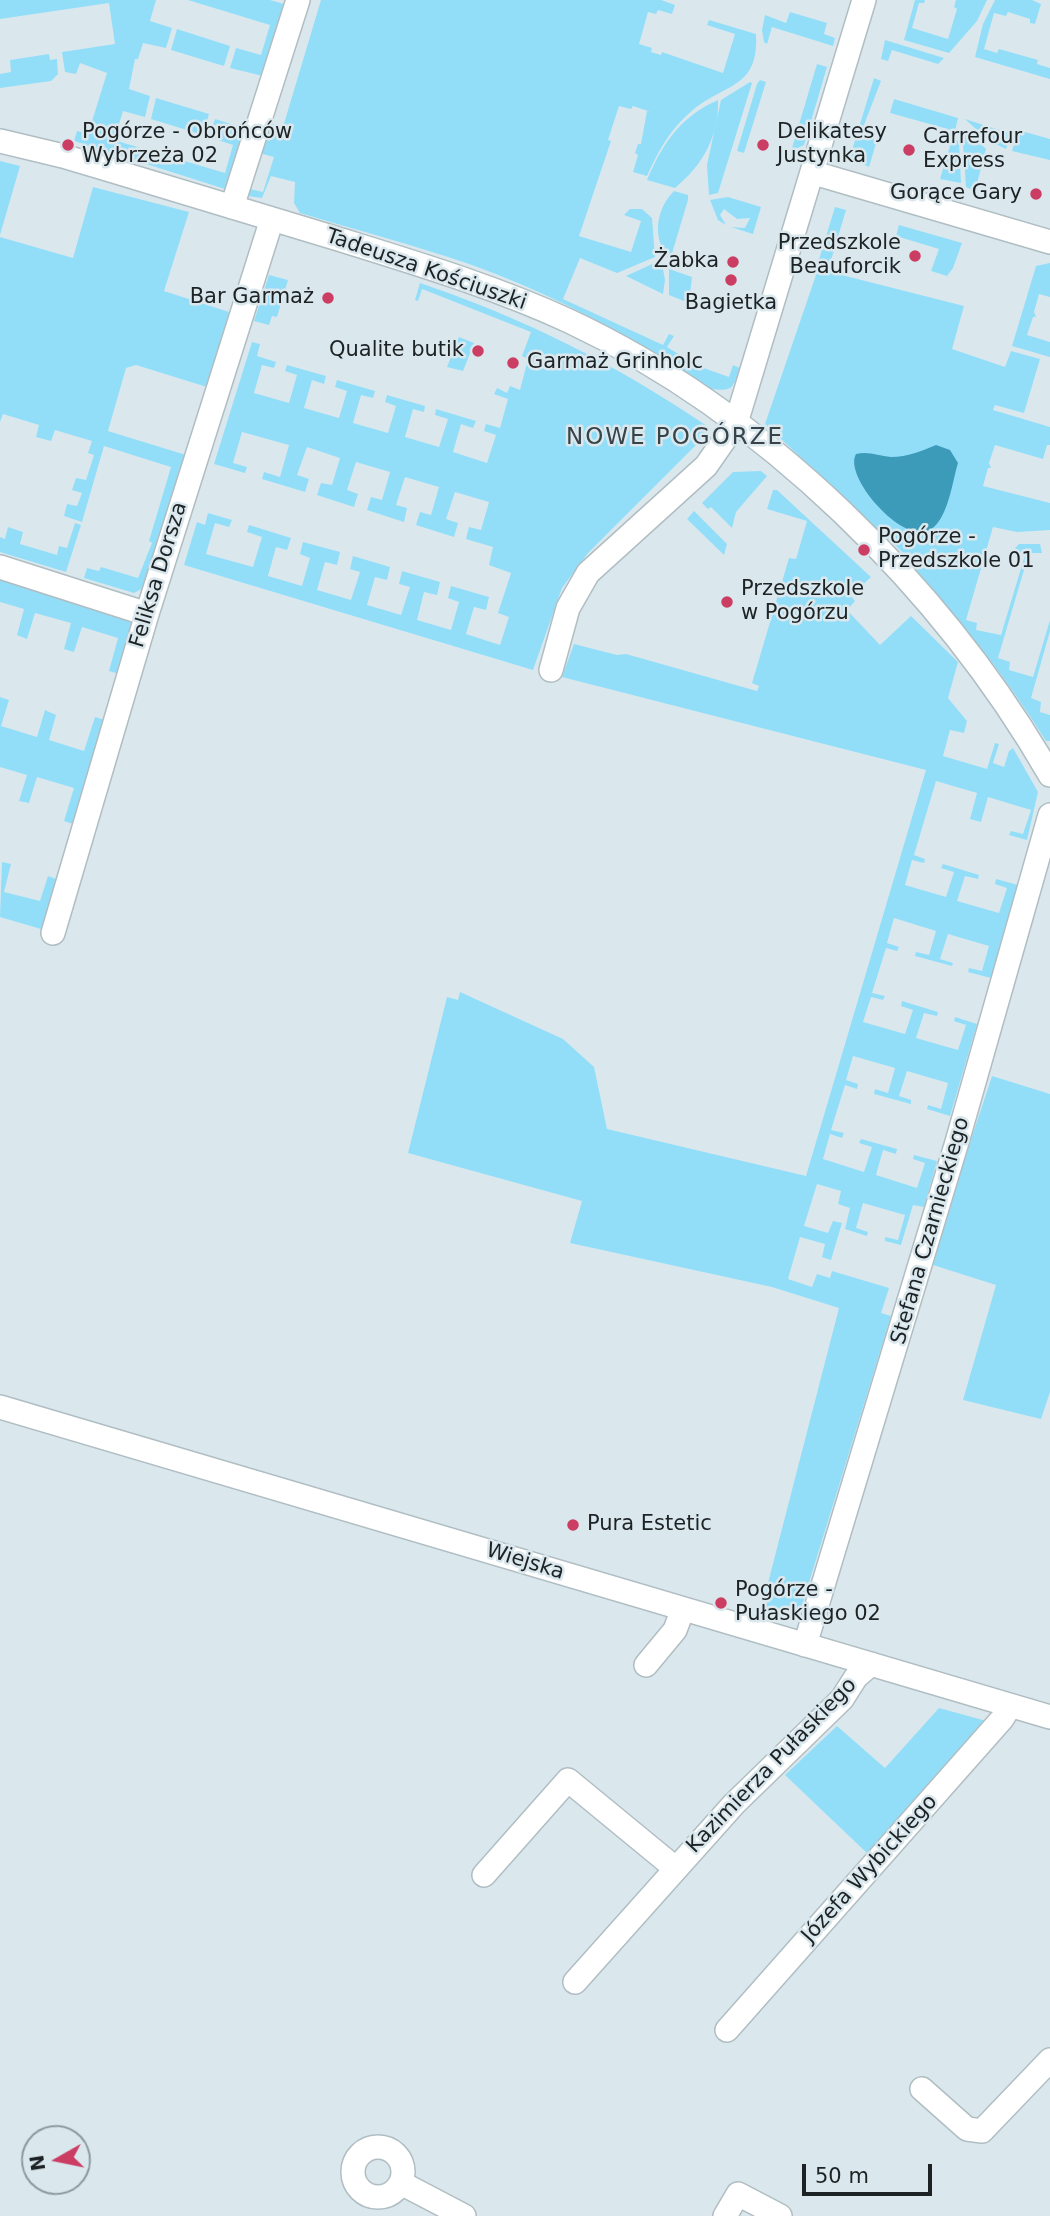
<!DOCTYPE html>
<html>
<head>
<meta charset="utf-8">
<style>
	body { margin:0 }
	#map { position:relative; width:1050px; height:2216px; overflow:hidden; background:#dae8ee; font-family:"DejaVu Sans",sans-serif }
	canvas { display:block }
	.north { position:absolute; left:21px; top:2125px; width:70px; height:70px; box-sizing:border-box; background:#dae8ee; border:2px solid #8e999d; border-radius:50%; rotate:261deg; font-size:19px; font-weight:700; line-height:28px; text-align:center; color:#1d2224 }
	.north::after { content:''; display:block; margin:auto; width:24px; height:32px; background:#cb3d63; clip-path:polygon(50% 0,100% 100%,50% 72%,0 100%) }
	.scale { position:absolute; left:802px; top:2164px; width:130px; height:32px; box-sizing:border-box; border:4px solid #1d2224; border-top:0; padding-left:9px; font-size:21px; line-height:24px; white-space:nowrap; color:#1d2224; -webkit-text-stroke:5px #dae8ee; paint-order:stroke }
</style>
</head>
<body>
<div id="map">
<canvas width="1050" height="2216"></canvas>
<div class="north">N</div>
<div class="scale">50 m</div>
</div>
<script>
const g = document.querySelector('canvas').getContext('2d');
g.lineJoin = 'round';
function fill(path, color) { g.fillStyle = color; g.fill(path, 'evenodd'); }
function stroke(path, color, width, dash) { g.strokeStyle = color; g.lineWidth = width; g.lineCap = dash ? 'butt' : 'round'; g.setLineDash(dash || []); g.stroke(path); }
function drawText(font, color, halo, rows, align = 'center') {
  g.font = font + ' "DejaVu Sans",sans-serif'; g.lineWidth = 5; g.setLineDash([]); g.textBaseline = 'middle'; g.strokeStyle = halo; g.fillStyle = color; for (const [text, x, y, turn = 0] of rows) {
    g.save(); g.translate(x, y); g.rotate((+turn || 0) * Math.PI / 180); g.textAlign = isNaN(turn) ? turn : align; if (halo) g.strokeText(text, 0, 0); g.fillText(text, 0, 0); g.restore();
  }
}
fill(new Path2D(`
	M0,0H156L150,21L172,28L166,48L143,43L138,59H135L129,89L150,96L145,117L123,111L114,140L225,173L233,145L209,137L215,119L247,129L228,190L74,141L77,131L88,134L107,73L80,63L76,74L65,72L62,52L115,44L109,3L0,19Z
	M188,0H270L284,4L263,76L230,68L236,48L261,55L270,25Z
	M321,0H661L675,5L672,14L658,10L656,14L648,12L639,44L652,48L651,52L661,55L662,52L723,73L735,34L707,25L709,20L756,34C759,89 725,83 693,110C670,129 659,150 647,176L633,172L638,155L635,153L638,144H641L647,111L651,112L633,106L631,109L619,106L608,140L611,141L579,236L631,252L641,221L624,215L630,209H642L652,218L655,257L617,273L580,258L563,299L663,345L669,334L674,336L667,347L698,366L729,377L733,365L740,368C732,390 733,391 710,389C634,338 554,294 469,264C414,245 356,230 300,213L294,203L295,182L271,176L262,198L248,196L250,189L263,192L274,157L259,153L268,123L283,127Z
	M915,0H925L924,3H919L912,28L948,39L957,9L954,7L956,0H987L977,21L949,53L904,40Z
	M995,0H1032L1041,4L1035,24L1030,23V19L1008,12L1006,16L994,13L984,49L997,53L999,49L1038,60L1037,64L1050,68V79L975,57L983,24Z
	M790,12L827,23L824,34L835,38L833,46L772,27L767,44L764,42L762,30L765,15L786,23Z
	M177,29L230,46L224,66L171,50Z
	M885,40L944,58L938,64L892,50L888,61L881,59Z
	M49,54L50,60L57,59L58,74L51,81L0,88V74L11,72L10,60Z
	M817,64L827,67L804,145L795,149L792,148Z
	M874,78L881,81L862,130L864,136L877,140L869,167L850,157Z
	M760,80L766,82L744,153L737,151L757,84Z
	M750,82L752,83L718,193L709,195L707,165L721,100Z
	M156,98L209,114L203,135L151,119Z
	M894,99L958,118L955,131L890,113Z
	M718,100C719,136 703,165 675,188L647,180C662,144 681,116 718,100Z
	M965,119L1012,134L1006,149L989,141Z
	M1018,130L1050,139V160L1012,151Z
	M962,131H967L986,149L975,191L966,187Z
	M952,139L959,141L961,183L940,179Z
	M0,161L20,166L0,235Z
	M93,187L189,212L164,291L229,312L207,387L136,365L126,368L108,431L186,455L147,586L134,593L84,578L87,568L99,571L101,567L138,578L152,543L149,541L171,467L104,446L82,522L64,516L67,504L77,506L82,493L72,490L76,478L86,480L94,455L88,453L92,441L55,430L51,441L36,437L39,425L3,414L0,422V237L73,258Z
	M674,191L688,195V200L670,260C652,240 655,210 674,191Z
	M728,197L761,207L753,234L731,227L745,228L750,218L737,219L724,209L720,215L726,225L718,220L710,200Z
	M835,207L846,210L828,270L817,266Z
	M899,225L962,243L953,268L947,276L931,271L939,249L896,236Z
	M659,261L662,263L665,280L663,294L626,276Z
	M1050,263V297L1039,294L1034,312L1036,317H1033L1027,335L1050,342V357L1012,346L1036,266Z
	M669,269L692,277L689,303L669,295Z
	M818,269L964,306L952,349L1005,367L1011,351L1040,359L1024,413L995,405L993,410L1050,427V445H1047L1043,459L995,445L989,463L991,468H988L983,486L1050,503V530L1017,532L993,527L966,620L977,623L976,630L1001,635L1025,555L1016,553L1015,548L1019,544H1040L1042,553H1029L998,658L1010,662L1009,670L1033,677L1050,620V631L1031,698L1041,702L1040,712L1050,715V741H1046C1007,679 964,623 913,569L915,564L765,424Z
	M269,275L288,280L277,317L272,316L269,325L254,321Z
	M420,283C524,318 617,365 707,426L703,438L588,553L562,588L533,670L184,565L197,522L205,525L208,513L232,520L229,527L215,523L206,554L253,567L262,537L247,532L249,525L291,538L287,550L276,547L268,576L302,586L310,558L300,554L303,542L340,552L337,565L325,562L317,590L351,600L360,572L350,569L353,556L390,567L387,580L375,577L367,605L401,615L410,587L399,584L402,571L440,582L437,595L424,592L417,620L451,630L459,602L448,598L451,586L489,597L486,610L474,607L466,634L500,645L509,617L498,613L511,573L489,565L493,547L466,539L469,527L481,530L489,502L455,492L446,519L458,523L454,537L416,525L420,512L431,515L439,487L405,477L396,505L407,508L404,522L367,510L371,497L382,500L390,472L356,462L347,490L358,494L354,507L317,495L321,483L332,485L340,458L307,447L297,475L309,479L305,492L262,479L264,472L280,477L289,445L242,432L233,463L247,467L245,473L214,464L252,342L260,344L257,356L276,362L274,368L262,365L254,393L289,403L297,375L285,371L287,365L326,376L324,384L312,380L304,408L339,418L347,391L335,387L337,380L375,391L373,398L361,395L353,423L388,433L396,406L385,402L387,395L425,406L424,412L413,409L405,437L439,447L448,419L435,415L436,409L476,421L473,428L461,424L453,452L487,463L496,435L484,431L486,424L500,428L508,399L494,394L497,388L507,393L510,386L520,390L528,359L522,356L531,332L422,289L418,301L415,300Z
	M459,337L474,343L463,371L447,367Z
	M761,471L767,476L736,512L732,528L711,507L708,509L702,503L733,472Z
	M773,490H777L871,577L851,596L855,601L847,610L880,645L911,616L958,662L948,698L967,721L964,733L950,730L943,756L987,769L995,743L999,744L993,763L1004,767L1009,751L1013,748L1038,792L1027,840L1009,835L1011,831L1023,834L1031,810L988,797L981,822L970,819L977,793L936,781L914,855L925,859L924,863L912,860L905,885L946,897L954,872L941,868L943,864L979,875L978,879L965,876L957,901L999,913L1007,888L995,884L996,879L1018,885L991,978L968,972L969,968L982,971L989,946L948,934L940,959L953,963L952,966L915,956L916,952L929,955L936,931L894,918L887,943L899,947L897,951L886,948L872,993L885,996L883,1000L871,997L863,1022L905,1034L913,1010L901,1006L902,1001L938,1012L937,1016L924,1013L916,1038L958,1050L966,1025L954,1021L955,1017L977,1024L950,1116L927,1109L928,1105L941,1109L948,1083L907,1071L899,1096L911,1100V1104L874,1094L875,1089L888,1093L895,1068L853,1056L846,1080L858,1084L857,1089L845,1085L831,1130L844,1133L842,1138L830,1134L823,1159L864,1172L872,1147L859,1143L861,1139L897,1149L896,1154L883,1150L876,1175L917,1188L925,1163L913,1159L914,1155L937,1161L924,1207L913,1205L901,1245L885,1241V1237L898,1240L905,1215L863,1203L856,1228L868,1232L867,1236L845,1229L850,1208L838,1204L841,1191L817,1184L804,1226L828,1233L833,1221L842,1223L831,1260L822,1257L825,1244L800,1237L788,1279L812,1287L817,1274L830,1278L832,1271L889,1288L881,1313L891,1316L800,1612L790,1617L761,1610L839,1308L772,1287L570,1243L582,1201L408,1153L447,997L458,1000L460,992L563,1039L594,1067L607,1129L806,1176L926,770L562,677L574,644L617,655L626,654L757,691L759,686L752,683L789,558L796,559L807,521L767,509Z
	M694,511L727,544L724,555L687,519Z
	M75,523L81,525L66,572L0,552V537L5,539L8,527L23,532L20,544L57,555L59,546L67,548Z
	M0,579L127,616L134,629L119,674L109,671L118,638L82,627L74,652L64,649L71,623L35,613L27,639L17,635L24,609L0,602Z
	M0,697L9,700L1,726L37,737L45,710L56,715L49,740L84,751L95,717L105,720L73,824L64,821L74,788L37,777L29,803L19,801L27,775L0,767Z
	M2,862L11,864L4,892L40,901L48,876L56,879L41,929L0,917Z
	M992,1076L1050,1094V1392L1041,1419L963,1400L996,1285L930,1264Z
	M939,1708L990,1722L868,1854L785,1775L837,1726L885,1768Z`), '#92def9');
fill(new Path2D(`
	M936,445L950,450L958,463C952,482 948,522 928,531C902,543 843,477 856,454C869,451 878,456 891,457C908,457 921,451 936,445Z`), '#3c9bb9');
const minor = new Path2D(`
	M0,141L63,156C154,183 245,211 335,238C415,263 493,286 569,321C765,413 943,589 1050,775
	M814,173L1050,242
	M232,207L298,0
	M0,567L147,614
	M551,670L568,608L588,573L706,466L736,423L864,0
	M53,933L147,614L272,219
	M0,1407L1050,1717
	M805,1645L957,1142L1050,815
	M646,1665L675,1630L683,1609
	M484,1875L568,1780L675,1868
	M575,1982L734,1804L842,1699L856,1677L871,1664
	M727,2030L1002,1719L1010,1706
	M922,2089L967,2129L982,2131L1050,2060
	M353 2172a25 25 0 1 1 50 0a25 25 0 1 1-50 0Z
	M401,2183L464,2216
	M725,2216L738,2194L780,2216`);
stroke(minor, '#b0bec3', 26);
stroke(minor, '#fff', 23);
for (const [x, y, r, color] of [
	[68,145,7,"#cb3d63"],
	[763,145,7,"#cb3d63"],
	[909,150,7,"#cb3d63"],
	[1036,194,7,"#cb3d63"],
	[915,256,7,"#cb3d63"],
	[733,262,7,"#cb3d63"],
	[731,280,7,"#cb3d63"],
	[328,298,7,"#cb3d63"],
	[478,351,7,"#cb3d63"],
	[513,363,7,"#cb3d63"],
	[864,550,7,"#cb3d63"],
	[727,602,7,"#cb3d63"],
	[573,1525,7,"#cb3d63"],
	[721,1603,7,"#cb3d63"]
]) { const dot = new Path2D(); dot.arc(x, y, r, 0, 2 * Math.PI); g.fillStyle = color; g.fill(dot); stroke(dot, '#dae8ee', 2.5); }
drawText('21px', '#1d2224', '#dae8ee', [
	["Pogórze - Obrońców",82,133],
	["Wybrzeża 02",82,157],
	["Delikatesy",777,133],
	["Justynka",777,157],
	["Carrefour",923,138],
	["Express",923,162],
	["Gorące Gary",1022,194,"right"],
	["Przedszkole",901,244,"right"],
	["Beauforcik",901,268,"right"],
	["Żabka",719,262,"right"],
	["Bar Garmaż",314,298,"right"],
	["Bagietka",731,304,"center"],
	["Qualite butik",464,351,"right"],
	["Garmaż Grinholc",527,363],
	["Pogórze -",878,538],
	["Przedszkole 01",878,562],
	["Przedszkole",741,590],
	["w Pogórzu",741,614],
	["Pura Estetic",587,1525],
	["Pogórze -",735,1591],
	["Pułaskiego 02",735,1615]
], 'left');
drawText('21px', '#1d2224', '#dae8ee', [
	["Tadeusza Kościuszki",426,270,19],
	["Feliksa Dorsza",159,575,-73],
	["Stefana Czarnieckiego",931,1231,-74],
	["Wiejska",525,1562,17],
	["Kazimierza Pułaskiego",772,1766,-46],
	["Józefa Wybickiego",870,1869,-48]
]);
g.letterSpacing = '2px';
drawText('23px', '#374348', '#dae8ee', [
	["NOWE POGÓRZE",675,438]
]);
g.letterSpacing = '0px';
</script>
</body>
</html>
